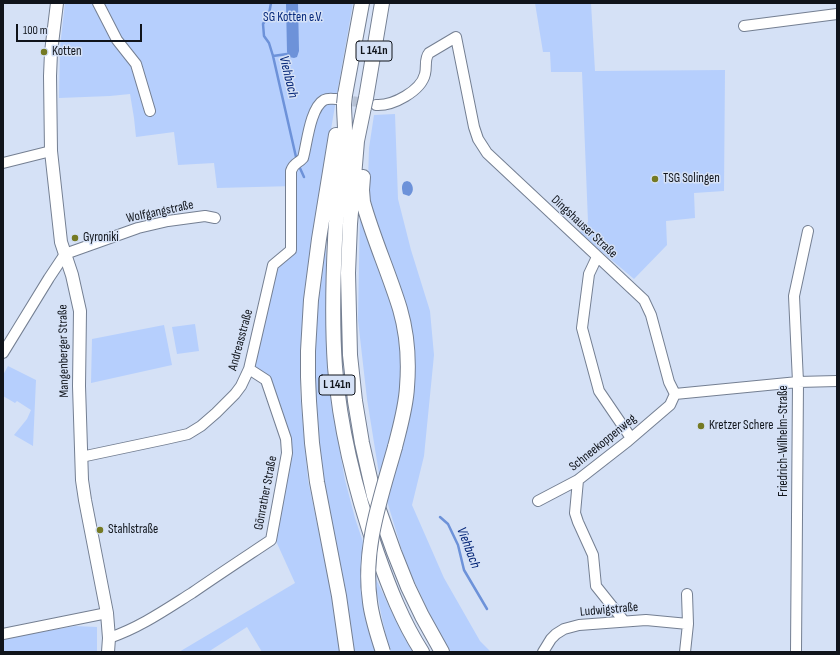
<!DOCTYPE html>
<html>
<head>
<meta charset="utf-8">
<style>
	body { margin:0 }
	#map { position:relative; width:840px; height:655px; overflow:hidden; background:#d5e1f6; font-family:"Sofia Sans Condensed",sans-serif }
	canvas { display:block }
	.frame { position:absolute; inset:0; border:4px solid #10141b; pointer-events:none }
	.scale { position:absolute; left:16px; top:24px; width:126px; height:18px; box-sizing:border-box; border:2px solid #10141b; border-top:0; padding-left:5px; font-size:12px; line-height:14px; white-space:nowrap; color:#10141b; -webkit-text-stroke:3px #d5e1f6; paint-order:stroke }
</style>
</head>
<body>
<div id="map">
<canvas width="840" height="655"></canvas>
<div class="frame"></div>
<div class="scale">100 m</div>
</div>
<script>
const g = document.querySelector('canvas').getContext('2d');
g.lineJoin = 'round';
function fill(path, color) { g.fillStyle = color; g.fill(path, 'evenodd'); }
function stroke(path, color, width, dash) { g.strokeStyle = color; g.lineWidth = width; g.lineCap = dash ? 'butt' : 'round'; g.setLineDash(dash || []); g.stroke(path); }
function drawText(font, color, halo, rows, align = 'center') {
  g.font = font + ' "Sofia Sans Condensed",sans-serif'; g.lineWidth = 3; g.setLineDash([]); g.textBaseline = 'middle'; g.strokeStyle = halo; g.fillStyle = color; for (const [text, x, y, turn = 0] of rows) {
    g.save(); g.translate(x, y); g.rotate((+turn || 0) * Math.PI / 180); g.textAlign = isNaN(turn) ? turn : align; if (halo) g.strokeText(text, 0, 0); g.fillText(text, 0, 0); g.restore();
  }
}
fill(new Path2D(`
	M65,3H353L337,94L309,259L300,356V392L308,480L329,581L337,622L340,652H262L247,627L208,652H179L295,583L276,541L290,452L270,380L251,369L276,267L295,253L294,186L217,188L214,163L178,165L174,132L136,137L134,118L130,94L110,96L59,98L60,47Z
	M535,3H591L595,71L725,70L724,191L694,193L695,218L666,221L667,245L634,279L601,251L580,232L588,222L582,72H551L550,52H543Z
	M395,114L398,199L411,250L430,311L434,355L424,456L412,505L444,578L480,641L491,652H451L438,631L406,564L387,501L402,449L410,415L413,392L377,227L370,197L368,182L369,148L374,115Z
	M360,211L367,230L398,325L402,357V389L398,417L380,480L367,399L358,320Z
	M326,238V326L327,363L332,407L345,480L355,518L363,542L362,560L379,652H353L352,633L345,592L323,479L317,442L312,368L317,304Z
	M195,324L199,351L177,354L172,327Z
	M164,325L172,365L91,383L92,339Z
	M8,366L36,380L33,446L14,435L27,419L31,410L17,401L15,403L3,396V375Z
	M375,577L403,635L413,652H390C384,627 378,603 375,577Z
	M75,626L97,627V652H3V640L4,639Z`), '#b6cffd');
fill(new Path2D(`
	M286,3H298L299,51L297,57L294,58L289,57L287,52Z
	M407,181L410,182C414,186 414,193 409,196L403,194C402,189 401,186 404,182Z`), '#6d92d9');
stroke(new Path2D(`
	M271,3L269,14L263,24L264,36L269,43L273,56L296,157
	M273,56L287,54
	M299,166L304,177
	M440,517L448,524L458,545L464,570L487,609`), '#6d92d9', 2.5);
stroke(new Path2D(`
	M338,99L372,104`), '#b7c2d5', 10, [10, 5]);
const minor = new Path2D(`
	M98,3L117,40L136,64L150,111
	M744,26L837,14
	M376,105C393,106 421,91 425,74C427,67 424,59 429,53L456,37L474,127L478,139L487,153L644,300L651,315L669,382L675,394L798,382L837,381
	M3,163L51,151
	M597,257L589,274L582,328L599,391L631,438
	M3,353L49,278L65,254L138,228L168,221L205,216L215,218
	M81,457L166,439L188,434L201,426L216,413L235,394L241,386L249,369L273,265L291,250V171C294,162 298,164 303,158C307,144 310,108 324,100C328,98 332,99 336,99
	M578,480L575,513L578,522L593,555L596,586L624,621
	M538,501L578,480L628,441L670,405L675,394
	M3,634L107,613
	M109,638C139,628 165,610 192,593C218,575 244,558 271,540L287,453L286,439L266,380L249,369
	M543,652L551,639L556,634L564,629L579,625L646,620L688,624
	M685,652L688,624L687,594
	M796,652L798,382L794,296L808,231`);
const major = new Path2D(`
	M57,3L51,52L50,76L51,151L61,242L72,275L80,311L79,386L82,480L85,500L107,613L109,638L108,652`);
const highway = new Path2D(`
	M345,95L362,3
	M366,98L382,3
	M344,104C344,113 345,122 345,131C344,167 336,204 335,240C333,282 332,325 335,367C340,430 356,493 377,553C389,587 402,621 422,652
	M364,107L357,141L350,224L348,273L350,355L355,401L362,443L374,496L394,552L408,587L422,616L442,652
	M336,135L319,239L311,300L308,351V377L309,401L312,443L317,482L339,596L347,652
	M363,177L362,190L363,202C373,238 389,273 400,309C407,333 409,362 407,387C406,407 400,427 395,447`);
stroke(minor, '#747f92', 12);
stroke(major, '#747f92', 14);
stroke(highway, '#747f92', 16);
stroke(minor, '#fff', 10);
stroke(major, '#fff', 12);
stroke(highway, '#fff', 14);
const highwayBridge = new Path2D(`
	M344,104L345,95
	M364,107L366,98
	M383,652C378,636 372,619 370,602C362,549 381,497 395,447`);
stroke(highwayBridge, '#747f92', 16, []);
stroke(highwayBridge, '#fff', 14);
for (const [x, y, r, color] of [
	[44,52,4,"#757a24"],
	[655,179,4,"#757a24"],
	[75,238,4,"#757a24"],
	[701,426,4,"#757a24"],
	[100,530,4,"#757a24"]
]) { const dot = new Path2D(); dot.arc(x, y, r, 0, 2 * Math.PI); g.fillStyle = color; g.fill(dot); stroke(dot, '#d5e1f6', 1.5); }
for (const [x, y, w] of [
	[374,51,36],
	[337,385,36]
]) { const box = new Path2D(); box.roundRect(x - w / 2, y - 10, w, 20, 3); g.fillStyle = '#d5e1f6'; g.fill(box); stroke(box, '#10141b', 1); }
drawText('bold 12px', '#10141b', null, [
	["L 141n",374,51],
	["L 141n",337,385]
]);
drawText('13px', '#05287b', '#d5e1f6', [
	["SG Kotten e.V.",293,18]
]);
drawText('13px', '#10141b', '#d5e1f6', [
	["Kotten",52,52],
	["TSG Solingen",663,179],
	["Gyroniki",83,238],
	["Kretzer Schere",709,426],
	["Stahlstraße",108,530]
], 'left');
drawText('13px', '#10141b', '#d5e1f6', [
	["Wolfgangstraße",160,212,-12],
	["Dingshauser Straße",584,227,43],
	["Andreasstraße",241,340,-75],
	["Mangenberger Straße",64,351,-91],
	["Friedrich-Wilhelm-Straße",784,441,-90],
	["Schneekoppenweg",603,443,-39],
	["Gönrather Straße",266,493,-79],
	["Ludwigstraße",609,610,-5]
]);
drawText('italic 14px', '#032476', '#d5e1f6', [
	["Viehbach",288,77,76],
	["Viehbach",468,548,69]
]);
</script>
</body>
</html>
